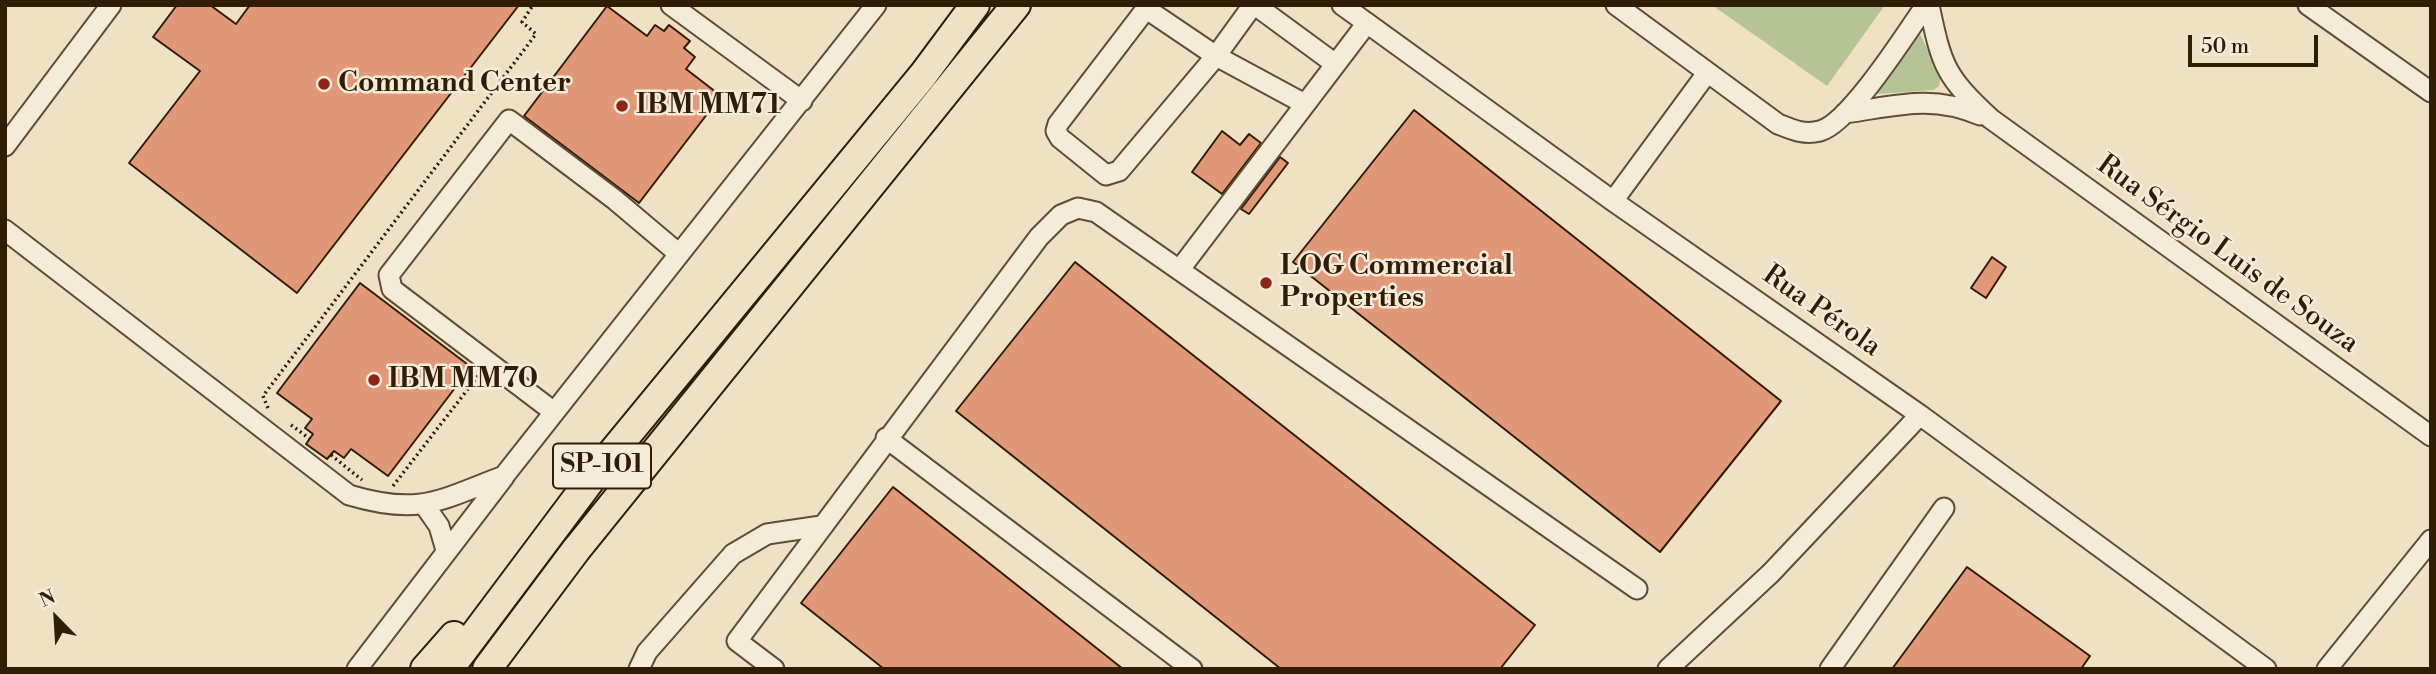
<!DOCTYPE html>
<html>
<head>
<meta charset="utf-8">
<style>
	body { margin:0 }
	#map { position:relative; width:2436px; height:674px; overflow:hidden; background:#f0e0c4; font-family:"Libre Bodoni",serif }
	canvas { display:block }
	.frame { position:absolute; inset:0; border:7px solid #311c06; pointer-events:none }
	.north { position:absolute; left:21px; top:583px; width:70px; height:70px; -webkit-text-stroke:5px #f5ebd9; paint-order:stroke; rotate:336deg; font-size:19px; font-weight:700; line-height:28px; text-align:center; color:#311c06 }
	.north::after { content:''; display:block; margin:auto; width:24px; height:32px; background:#311c06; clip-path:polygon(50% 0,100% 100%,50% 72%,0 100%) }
	.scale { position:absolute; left:2188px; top:35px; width:130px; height:32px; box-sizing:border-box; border:4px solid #311c06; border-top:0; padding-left:9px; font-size:21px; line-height:24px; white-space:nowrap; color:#311c06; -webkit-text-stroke:5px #f5ebd9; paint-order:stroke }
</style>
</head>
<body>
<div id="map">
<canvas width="2436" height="674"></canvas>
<div class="frame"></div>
<div class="north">N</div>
<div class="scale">50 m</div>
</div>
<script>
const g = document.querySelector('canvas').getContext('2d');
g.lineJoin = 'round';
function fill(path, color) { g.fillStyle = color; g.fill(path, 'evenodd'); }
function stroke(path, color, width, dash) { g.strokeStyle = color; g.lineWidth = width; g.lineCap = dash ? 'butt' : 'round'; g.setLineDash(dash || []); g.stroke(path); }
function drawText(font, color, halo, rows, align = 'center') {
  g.font = font + ' "Libre Bodoni",serif'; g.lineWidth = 5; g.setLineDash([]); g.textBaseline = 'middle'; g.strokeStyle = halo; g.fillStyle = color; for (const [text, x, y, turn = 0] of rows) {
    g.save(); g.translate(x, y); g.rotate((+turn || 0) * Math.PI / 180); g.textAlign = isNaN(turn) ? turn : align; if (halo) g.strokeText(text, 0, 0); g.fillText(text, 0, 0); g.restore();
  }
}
fill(new Path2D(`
	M1712,5H1885L1827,86Z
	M1919,32L1941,76L1939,86L1934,90L1878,94L1874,90Z`), '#b6c396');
const building = new Path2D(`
	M177,5H210L236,24L250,5H519L297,293L129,163L200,71L153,37Z
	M607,6L647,36L655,25L664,31L669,25L690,41L684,48L695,57L686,69L721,96L639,203L524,116Z
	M1414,110L1781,401L1660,552L1293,262Z
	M1222,131L1240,145L1249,134L1261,143L1222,194L1192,172Z
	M1280,157L1288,163L1249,214L1241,209Z
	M1992,257L2006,267L1986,298L1971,288Z
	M1075,262L1535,625L1500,669H1281L956,411Z
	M360,283L471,367L388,476L351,449L344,458L334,451L327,459L306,444L313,434L305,428L312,419L277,393Z
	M893,487L1123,669H884L801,603Z
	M1967,567L2090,656L2081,669H1892Z`);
fill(building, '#e19878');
stroke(building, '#311c06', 2);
const minor = new Path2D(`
	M671,5L802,101
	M1149,5L1058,124L1056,131L1060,138L1106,175L1119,171L1216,56L1253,5
	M1255,5L1334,63
	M1342,5L1613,201L1920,415L2266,669
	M1616,5L1778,124C1793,130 1804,135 1820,131C1850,123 1907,32 1926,5
	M1929,5C1942,67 1945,76 1991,119L2431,436
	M2308,5L2431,92
	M1145,8L1216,56L1303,103
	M1845,113C1896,106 1931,94 1980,115
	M5,146L111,5
	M1613,201L1707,73
	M5,230L349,495C420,516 438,501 504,476L876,5
	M1180,269L1367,23
	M554,412L392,289L389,275L509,120L614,199L678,253
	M886,438L1192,669
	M425,506L439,526L446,550
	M357,669L504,477
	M639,669L647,652L733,554L767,534L821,526
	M774,669L737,641L1039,237L1061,215L1078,208L1096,212L1637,589
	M1668,669L1771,573L1920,415
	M1830,669L1944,508
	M2327,669L2431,540`);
const highway = new Path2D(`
	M425,669L454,636
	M449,669L598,470L923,75L975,5
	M487,669L576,550L1016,5`);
stroke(minor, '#614d36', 23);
stroke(highway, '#311c06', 32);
stroke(new Path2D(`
	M268,408L263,396L536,34L522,22L533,5
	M291,425L310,439
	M331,455L362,480
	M393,486L478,376`), '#311c06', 3.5, [2, 3.5]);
stroke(minor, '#f5ebd9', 19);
stroke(highway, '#f0e0c4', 28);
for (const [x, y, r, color] of [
	[324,84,7,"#8f2418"],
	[622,106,7,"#8f2418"],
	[1266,283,7,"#8f2418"],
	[374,380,7,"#8f2418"]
]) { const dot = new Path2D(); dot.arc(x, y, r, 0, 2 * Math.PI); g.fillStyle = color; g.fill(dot); stroke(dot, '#f5ebd9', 2.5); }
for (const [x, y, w] of [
	[602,466,98]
]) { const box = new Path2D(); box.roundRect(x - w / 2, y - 22.5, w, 45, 5); g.fillStyle = '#f5ebd9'; g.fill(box); stroke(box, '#311c06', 2); }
drawText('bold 26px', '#311c06', null, [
	["SP-101",602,466]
]);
drawText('bold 28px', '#311c06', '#f5ebd9', [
	["Command Center",338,84],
	["IBM MM71",636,106],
	["LOG Commercial",1280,267],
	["Properties",1280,299],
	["IBM MM70",388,380]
], 'left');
drawText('28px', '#311c06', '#f5ebd9', [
	["Rua Sérgio Luis de Souza",2227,255,36],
	["Rua Pérola",1821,312,35]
]);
</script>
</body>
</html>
